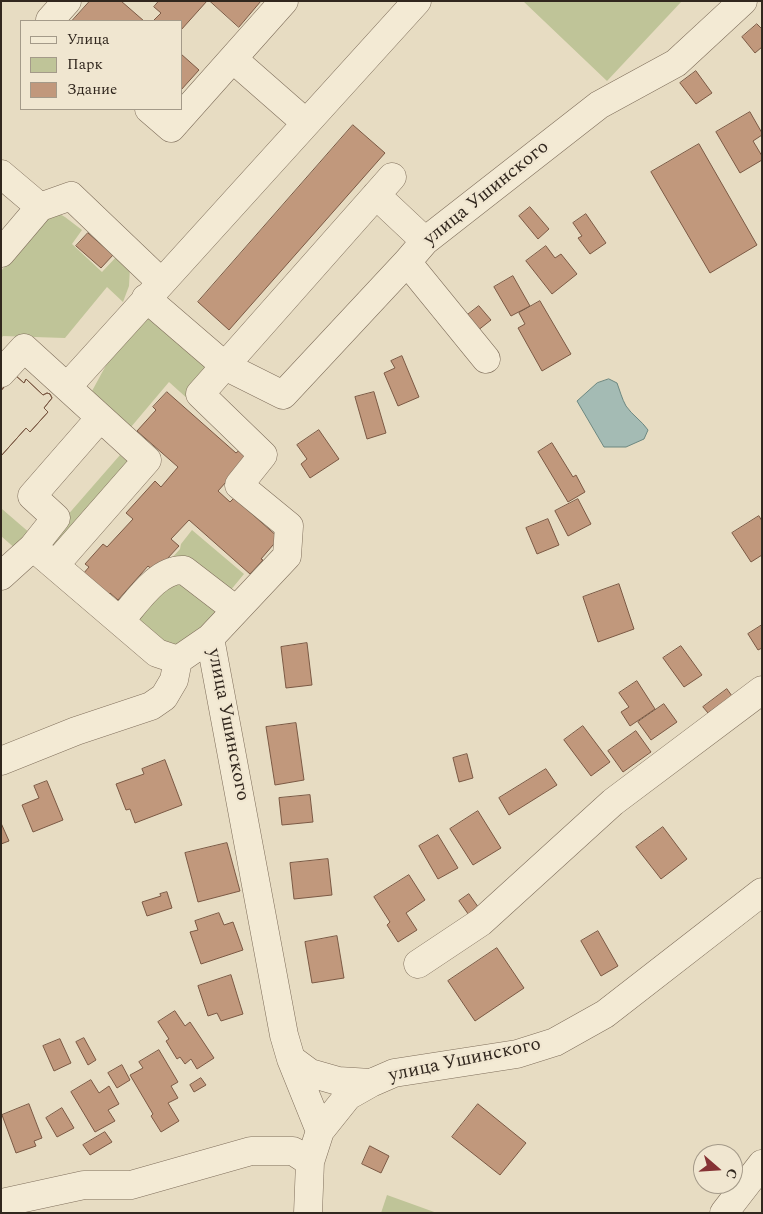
<!DOCTYPE html>
<html>
<head>
<meta charset="utf-8">
<style>
	body { margin:0 }
	#map { position:relative; width:763px; height:1214px; overflow:hidden; background:#e7dcc2; font-family:Spectral,serif }
	canvas { display:block }
	.frame { position:absolute; inset:0; border:2px solid #31271e; pointer-events:none }
	.legend { position:absolute; left:20px; top:20px; width:162px; height:90px; box-sizing:border-box; background:#f0e6d0; border:1px solid #a49a89; margin:0; padding:6px 9px; list-style:none; font-size:15px; color:#31271e }
	.legend li { display:flex; align-items:center; gap:10px; height:25px }
	.legend b { width:25px; border:1px solid #a49a89 }
	.north { position:absolute; left:693px; top:1144px; width:50px; height:50px; box-sizing:border-box; background:#f0e6d0; border:1px solid #a49a89; border-radius:50%; rotate:109deg; font-size:14px; font-weight:700; line-height:20px; text-align:center; color:#31271e }
	.north::after { content:''; display:block; margin:auto; width:18px; height:22px; background:#863335; clip-path:polygon(50% 0,100% 100%,50% 72%,0 100%) }
</style>
</head>
<body>
<div id="map">
<canvas width="763" height="1214"></canvas>
<div class="frame"></div>
<ul class="legend">
<li><b style="height:6px;background:#f3ead4"></b>Улица</li>
<li><b style="height:14px;background:#bfc498"></b>Парк</li>
<li><b style="height:14px;background:#c1987c"></b>Здание</li>
</ul>
<div class="north">С</div>
</div>
<script>
const g = document.querySelector('canvas').getContext('2d');
g.lineJoin = 'round';
function fill(path, color) { g.fillStyle = color; g.fill(path, 'evenodd'); }
function stroke(path, color, width, dash) { g.strokeStyle = color; g.lineWidth = width; g.lineCap = dash ? 'butt' : 'round'; g.setLineDash(dash || []); g.stroke(path); }
function drawText(font, color, halo, rows, align = 'center') {
  g.font = font + ' Spectral,serif'; g.lineWidth = 4.5; g.setLineDash([]); g.textBaseline = 'middle'; g.strokeStyle = halo; g.fillStyle = color; for (const [text, x, y, turn = 0] of rows) {
    g.save(); g.translate(x, y); g.rotate((+turn || 0) * Math.PI / 180); g.textAlign = isNaN(turn) ? turn : align; if (halo) g.strokeText(text, 0, 0); g.fillText(text, 0, 0); g.restore();
  }
}
fill(new Path2D(`
	M523,1H682L607,81Z
	M56,212L65,217L82,230L72,244L102,272L119,254L130,267L129,286L123,302L107,287L65,338L3,336L1,338V271L49,216Z
	M152,307L218,366L189,400L169,382L131,427L92,391L110,358Z
	M120,455L133,466L58,553L45,541Z
	M2,509L31,534L17,550L1,536Z
	M192,530L244,574L225,597L161,570L180,549L181,544Z
	M174,575L220,611L175,652L139,629V610Z
	M387,1195L437,1213H381Z`), '#bfc498');
const water = new Path2D(`
	M609,379L617,383C620,391 622,399 626,406C632,415 642,421 648,430L644,439L626,447H604L577,401L597,383Z`);
fill(water, '#a4bbb4');
stroke(water, '#6c8780', 1);
const building = new Path2D(`
	M90,1H121L144,21H75L73,20Z
	M159,1H207L181,30V21H153L161,13L154,7Z
	M210,1H261L239,27Z
	M757,24L762,29V47L755,53L742,37Z
	M181,54L199,70L181,90Z
	M696,71L712,93L696,104L680,83Z
	M750,112L762,133V135L753,141L762,156V160L740,173L716,132Z
	M353,125L385,153L229,330L198,302Z
	M699,144L757,245L710,273L651,172Z
	M530,207L549,229L538,239L519,216Z
	M586,214L606,243L590,254L578,238L582,236L573,223Z
	M88,233L113,255L101,268L76,246Z
	M546,246L555,258L561,254L577,274L552,294L526,261Z
	M513,276L530,306L511,316L494,287Z
	M540,301L571,354L542,371L518,328L525,324L519,313Z
	M479,306L491,320L472,335L461,320Z
	M402,356L419,397L398,406L384,373L395,368L391,361Z
	M15,375L24,383L26,379L43,395L47,393L50,394L52,398L44,408L48,412L30,432L26,428L1,456V391Z
	M15,375L24,383L26,379L43,395L47,393L50,394L52,398L44,408L48,412L30,432L26,428L1,456V391Z
	M167,392L236,453L242,448L250,455L218,491L230,502L234,498L279,538L261,559L263,560L250,574L189,520L171,539L179,546L155,572L148,566L118,600L110,593L107,596L83,574L89,567L85,564L103,544L107,547L133,519L126,513L155,481L161,487L178,467L137,431L156,410L153,407Z
	M374,392L386,433L367,439L355,397Z
	M319,430L339,459L310,478L301,464L307,459L297,445Z
	M552,443L573,477L576,475L585,492L568,502L538,452Z
	M578,499L591,524L568,536L555,511Z
	M759,516L762,521V555L751,562L732,533Z
	M548,519L559,545L537,554L526,528Z
	M619,584L634,629L598,642L583,597Z
	M762,625V648L758,650L748,634Z
	M307,643L312,685L286,688L281,647Z
	M681,646L702,675L684,687L663,658Z
	M637,681L655,709L630,726L621,712L629,707L619,693Z
	M727,689L732,696L708,713L703,707Z
	M664,704L677,722L651,740L638,722Z
	M296,723L304,780L275,785L266,727Z
	M583,726L610,762L591,776L564,740Z
	M636,731L651,752L623,772L608,751Z
	M467,754L473,778L459,782L453,758Z
	M165,760L182,805L135,823L130,809L126,810L116,784L144,774L142,769Z
	M546,769L557,785L509,815L499,798Z
	M47,781L63,820L33,832L22,805L39,798L34,786Z
	M310,795L313,822L282,825L279,798Z
	M478,811L501,848L473,865L450,829Z
	M1,823L9,841L1,844Z
	M663,827L687,859L661,879L636,847Z
	M438,835L458,868L438,879L419,846Z
	M227,843L240,891L198,902L185,853Z
	M328,859L332,895L294,899L290,863Z
	M409,875L425,900L406,913L417,930L398,942L387,925L390,922L374,897Z
	M167,892L172,908L147,916L142,902L161,896L160,894Z
	M469,894L481,911L471,918L459,901Z
	M219,913L224,925L233,922L243,950L201,964L190,932L198,930L195,921Z
	M598,931L618,966L601,976L581,941Z
	M337,936L344,978L312,983L305,942Z
	M497,948L524,988L475,1021L448,981Z
	M231,975L243,1014L221,1021L217,1013L208,1016L198,986Z
	M175,1011L185,1026L190,1022L214,1058L197,1069L191,1059L185,1064L180,1057L177,1059L166,1041L169,1039L158,1022Z
	M84,1038L96,1060L88,1065L76,1042Z
	M60,1039L71,1063L54,1071L43,1046Z
	M159,1050L178,1082L171,1086L178,1098L168,1103L179,1121L161,1132L151,1116L153,1114L130,1075L143,1068L139,1062Z
	M122,1065L130,1080L117,1088L108,1073Z
	M201,1078L206,1085L194,1092L190,1085Z
	M91,1080L99,1093L109,1086L119,1104L108,1110L115,1121L95,1132L71,1092Z
	M29,1104L42,1138L34,1141L36,1146L16,1153L2,1115Z
	M478,1104L526,1143L500,1175L452,1137Z
	M62,1108L74,1128L57,1137L46,1118Z
	M105,1132L112,1142L90,1155L83,1145Z
	M370,1146L389,1156L381,1173L362,1164Z`);
fill(building, '#c1987c');
stroke(building, '#7b5944', 1);
const minor = new Path2D(`
	M52,21L50,20L67,1
	M233,59L306,123
	M149,109L171,128L284,1
	M1,174L40,207
	M376,195L425,241
	M1,253L40,207L71,196L161,282
	M407,262L486,359
	M146,298L225,366L283,395L407,262L425,241L599,105L676,63L743,1
	M1,373L24,348L147,460L55,565
	M67,387L417,1
	M33,547L56,518L32,496L100,418
	M1,576L33,547L157,653L178,660L210,638L287,556L289,526L239,485L263,455L200,394L392,177
	M120,621C136,603 158,568 184,570L236,610
	M210,638L284,1035L291,1059L320,1131
	M1,761L76,731L151,706L164,697L174,680L178,660
	M418,964L481,922L613,802L762,690
	M291,1059L310,1073L338,1081L371,1083
	M1,1203L84,1185H131L251,1151H293L310,1162
	M308,1213L310,1162L320,1131L348,1096L371,1083L394,1073L517,1054L555,1042L605,1014L762,892
	M724,1213L762,1164`);
stroke(minor, '#7f6e5b', 29);
stroke(minor, '#f3ead4', 28);
drawText('19px', '#31271e', '#f0e6d0', [
	["улица Ушинского",487,194,-39],
	["улица Ушинского",227,725,79],
	["улица Ушинского",465,1061,-12]
]);
</script>
</body>
</html>
